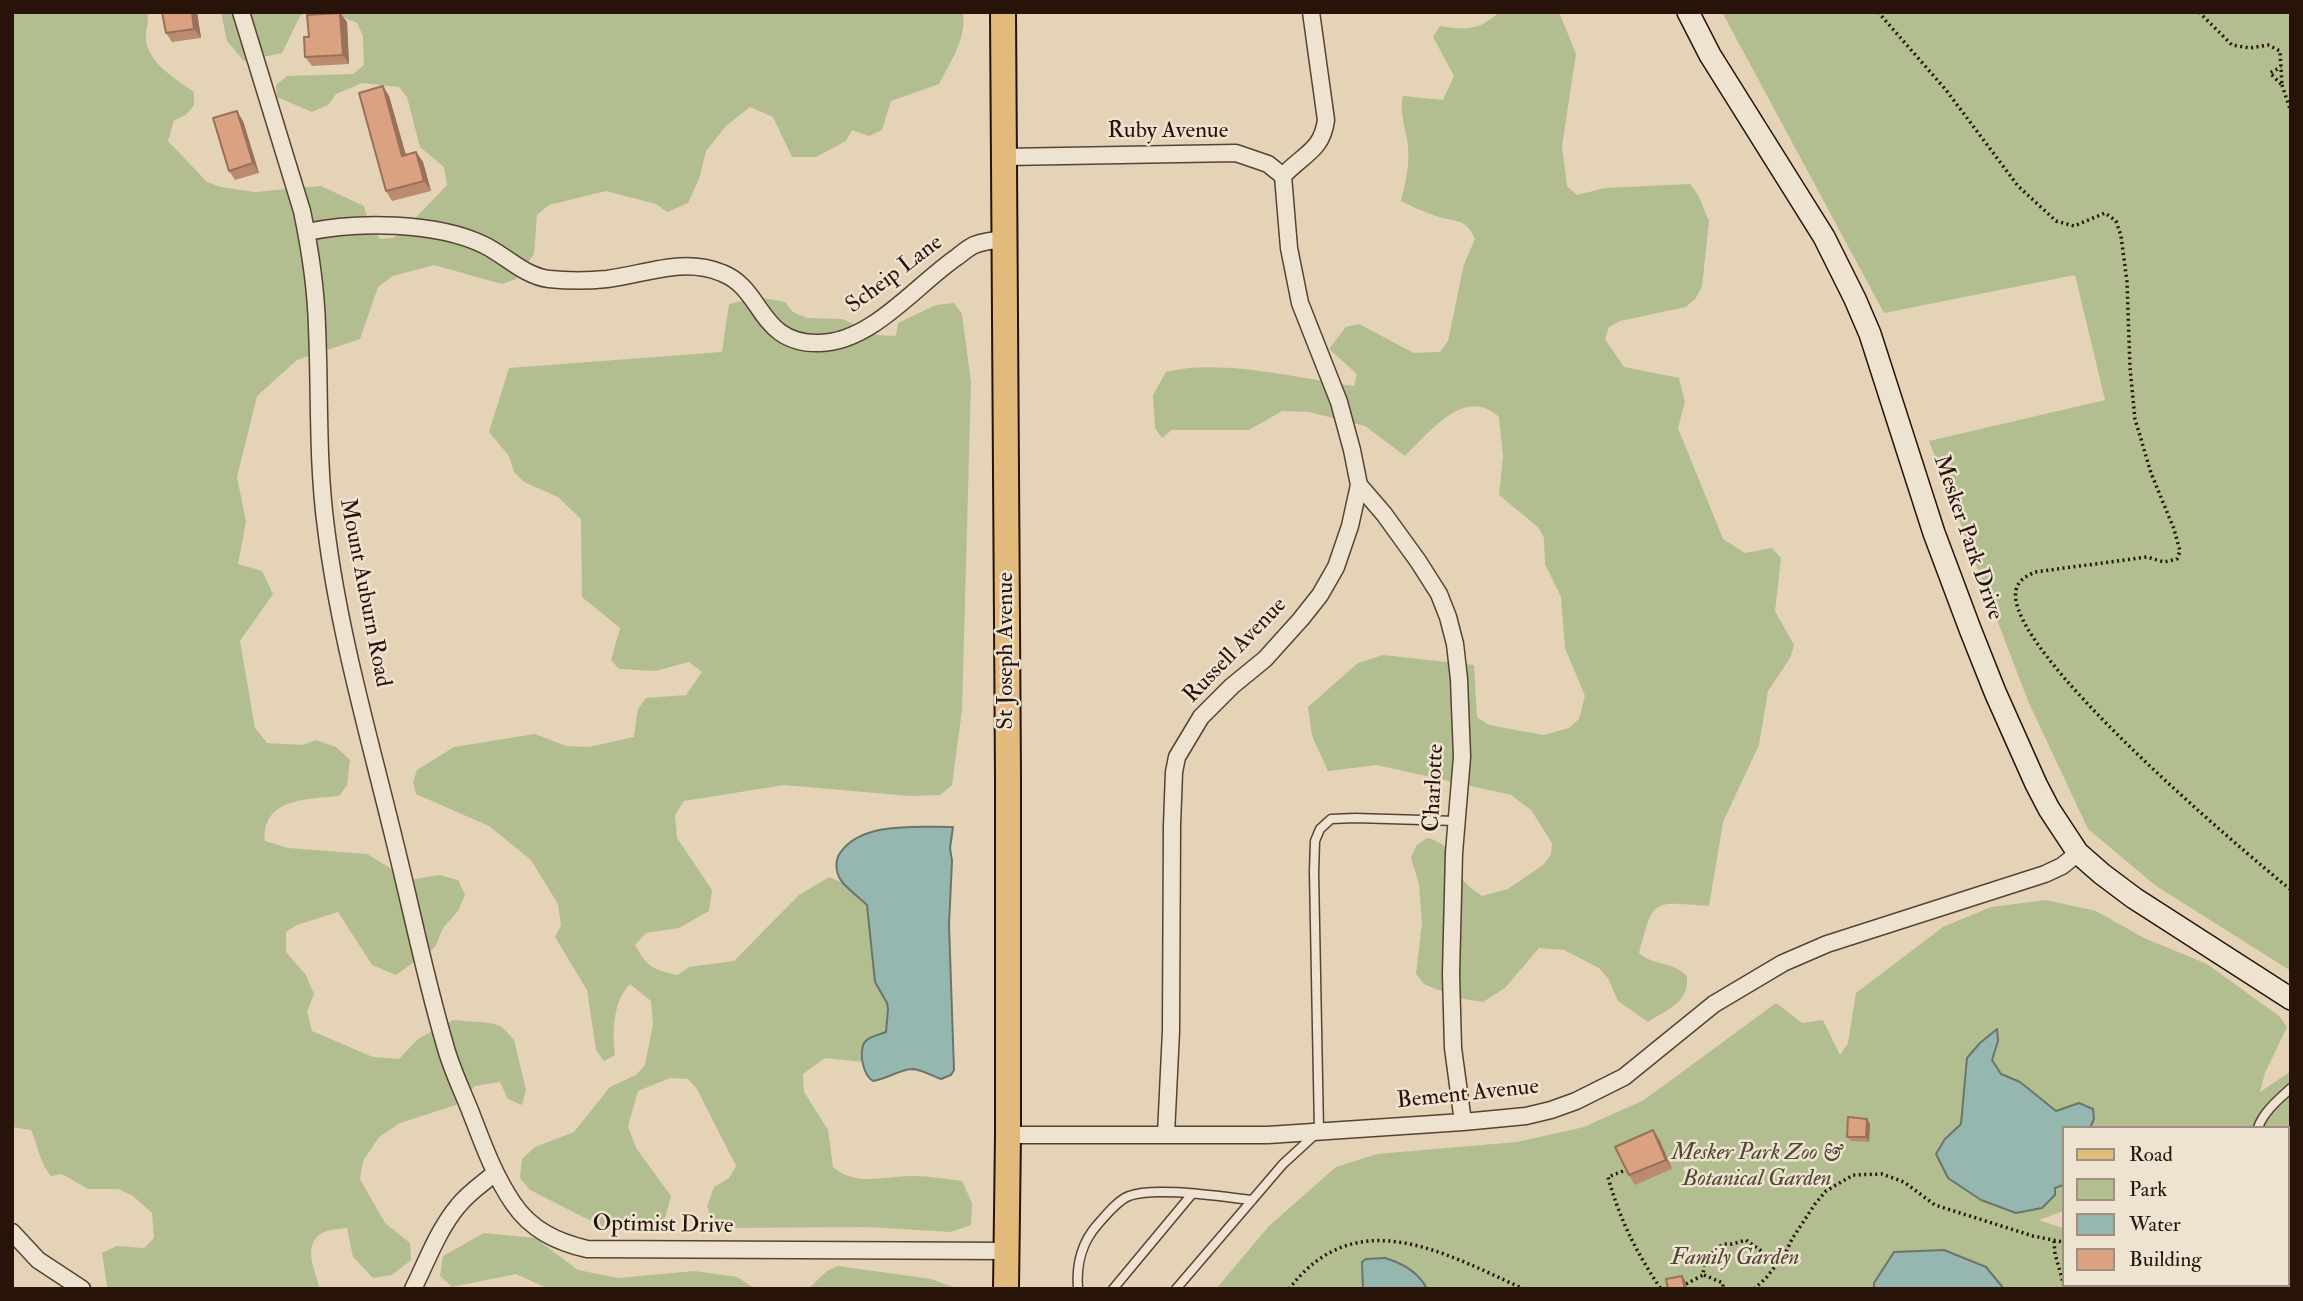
<!DOCTYPE html>
<html>
<head>
<meta charset="utf-8">
<style>
	body { margin:0 }
	#map { position:relative; width:2303px; height:1301px; overflow:hidden; background:#e5d3b7; font-family:"IM FELL Double Pica",serif }
	canvas { display:block }
	.frame { position:absolute; inset:0; border:14px solid #281309; pointer-events:none }
	.legend { position:absolute; left:2062px; top:1126px; width:228px; height:161px; box-sizing:border-box; background:#eee2d0; border:2px solid #9f8f80; margin:0; padding:9px 12px; list-style:none; font-size:21px; color:#281309 }
	.legend li { display:flex; align-items:center; gap:14px; height:35px }
	.legend b { width:35px; border:2px solid #9f8f80 }
</style>
</head>
<body>
<div id="map">
<canvas width="2303" height="1301"></canvas>
<div class="frame"></div>
<ul class="legend">
<li><b style="height:9px;background:#e2ba7c"></b>Road</li>
<li><b style="height:19px;background:#b2bd90"></b>Park</li>
<li><b style="height:19px;background:#96b7b0"></b>Water</li>
<li><b style="height:19px;background:#daa280"></b>Building</li>
</ul>
</div>
<script>
const g = document.querySelector('canvas').getContext('2d');
g.lineJoin = 'round';
function fill(path, color) { g.fillStyle = color; g.fill(path, 'evenodd'); }
function stroke(path, color, width, dash) { g.strokeStyle = color; g.lineWidth = width; g.lineCap = dash ? 'butt' : 'round'; g.setLineDash(dash || []); g.stroke(path); }
function drawText(font, color, halo, rows, align = 'center') {
  g.font = font + ' "IM FELL Double Pica",serif'; g.lineWidth = 5; g.setLineDash([]); g.textBaseline = 'middle'; g.strokeStyle = halo; g.fillStyle = color; for (const [text, x, y, turn = 0] of rows) {
    g.save(); g.translate(x, y); g.rotate((+turn || 0) * Math.PI / 180); g.textAlign = isNaN(turn) ? turn : align; if (halo) g.strokeText(text, 0, 0); g.fillText(text, 0, 0); g.restore();
  }
}
fill(new Path2D(`
	M12,12H147C150,22 145,30 146,40C149,64 176,79 194,92V105L186,115L174,120L168,141L207,182L221,187L255,192L321,186L364,206L368,221L380,239L393,238L403,231L447,185L444,167L420,147L407,97L399,87L362,83L336,94L328,105L312,112L277,97L276,85L287,76L353,74L364,65L363,36L357,23L330,12H963C967,38 950,63 939,84L891,101L882,130L869,136L852,130L846,141L816,157H792L773,117L750,107L726,126L706,151L699,179L688,203L667,212L656,204L606,191L549,205L537,215L534,254L516,279L502,284L434,265L393,276L378,287L360,339L297,360L257,396L237,477L246,522L238,564L262,571L273,594L240,641L255,728L267,743L302,745L316,740L336,747L350,760L347,785L339,796C309,799 261,798 265,841L288,848L367,854L410,880L439,875L458,880L465,895L458,911L443,928L435,947L396,975L372,965L338,912L297,925L286,932V952L306,975L314,994L307,1012L312,1031L373,1057L399,1059L418,1039L453,1020L491,1023L502,1027L514,1040L526,1090L522,1105L508,1099L500,1082L475,1086L456,1105L400,1123L379,1137L363,1161L360,1179L385,1223L410,1243L411,1260L392,1275L373,1278L353,1257L347,1228C341,1229 330,1229 324,1232C301,1243 315,1270 320,1289H111L107,1286L102,1253L117,1246L144,1248L154,1238L152,1213L133,1196L118,1189H88L62,1174L51,1176C39,1162 39,1147 31,1130L12,1127Z
	M221,12H306L300,16L282,53L244,61L227,41Z
	M1499,12H1559L1576,54L1562,146L1567,186L1577,195L1605,188L1690,184L1698,195L1709,221L1702,286L1696,298L1686,307L1620,321L1609,327L1605,339L1624,367L1679,378L1685,402L1678,428L1723,539L1745,553L1772,548L1781,558L1775,611L1794,645L1790,658L1768,691L1759,745L1723,822L1709,906C1652,902 1654,897 1639,953C1656,967 1670,960 1687,976C1689,1003 1669,1008 1648,1022L1618,1001L1608,978L1599,968L1564,950L1539,948L1505,988L1483,1002L1458,998L1424,984L1416,974L1422,923L1419,884L1411,858L1416,846L1427,838C1454,845 1449,857 1461,877C1466,885 1475,891 1482,896L1508,889L1543,865L1551,855L1552,843L1531,810L1511,795L1377,765L1328,771L1312,736L1308,707L1358,663L1383,655L1474,665L1477,717L1489,725L1543,735L1569,728L1579,719L1585,696L1565,648L1561,597L1545,564L1544,538L1538,527L1499,495L1503,457L1499,417C1465,385 1429,433 1405,456L1365,426L1309,412L1282,411L1249,430H1172L1162,438L1155,428L1153,395L1166,372C1219,358 1299,378 1354,386L1357,374L1329,349L1346,327L1359,324L1414,353L1440,352L1448,341L1464,264L1475,239C1466,216 1453,223 1433,215C1422,211 1411,206 1401,201C1405,183 1410,165 1408,146C1406,128 1399,114 1403,96L1443,100L1454,76L1433,37L1440,26C1464,30 1480,31 1499,12Z
	M1722,12H2291V971L2156,886L2088,829L2028,701L1929,441L2105,400L2075,275L1884,313Z
	M758,297L785,302L793,312L807,318L842,319L878,335L896,336L898,323L936,305L954,303L962,314L971,382L962,710L952,785L940,795L910,796L784,785L684,801L675,815L677,838L712,890L709,911L679,928L646,933L635,945C647,967 653,970 678,975L689,967L734,961L799,895L829,877L841,882L867,905L875,982L887,1003L888,1009L886,1032C865,1040 864,1039 863,1062L825,1058L803,1074L804,1092L828,1130L833,1167C856,1187 884,1176 912,1176C929,1176 945,1179 962,1181L972,1203L971,1225L951,1232L868,1227L723,1228L713,1222L707,1206L714,1187L729,1178L736,1166L697,1089L688,1079L670,1078L638,1091L628,1126L636,1148L671,1196L663,1225L650,1233L605,1228L530,1190L520,1178L522,1159L535,1147L574,1132L610,1087L636,1075L645,1065L653,1024L651,1001L630,984C613,1002 612,1031 615,1055L604,1061L596,1050L587,990L555,937L561,926L558,904L531,860L489,826L416,794L413,782L417,770L454,747L535,734L566,746L589,747L634,737L638,709L646,698L686,695L702,672L689,662L655,671L619,669L611,660L620,628L582,597L581,519L558,497L524,482L514,472L509,456L489,432L509,368L722,352L729,304Z
	M2046,900L2096,911L2144,938L2207,964L2279,1016L2287,1027L2265,1073L2260,1092L2291,1071V1289H1216L1269,1226L1336,1167L1377,1154L1517,1142L1584,1127L1644,1100L1776,1003L1802,1023L1823,1020L1840,1055L1848,1043L1856,993L1943,927L1991,907ZM1997,1029L1998,1041L1992,1060L2001,1074L2020,1082L2056,1111L2079,1103L2094,1119L2090,1128H2287V1285H2063V1228L2039,1220L2063,1211V1185L2055,1188L2042,1208L2016,1213L1981,1200L1948,1178L1945,1139L1961,1124L1967,1058Z
	M484,1233L535,1238L578,1270L618,1278L694,1271L737,1277L756,1289H549L516,1274L452,1287L440,1276L443,1256Z
	M838,1266L931,1279L958,1289H808L827,1271Z`), '#b2bd90');
const water = new Path2D(`
	M953,827L950,848L952,861L949,925L954,1070L951,1075L941,1079C933,1076 922,1070 913,1069C900,1069 887,1079 873,1081C863,1075 859,1054 864,1043C868,1036 880,1035 886,1032L888,1009L887,1003L875,982L867,905C860,898 850,891 843,883C836,875 834,862 840,853C861,821 919,827 953,827Z
	M1997,1029L1998,1041L1992,1060L2001,1074L2020,1082L2056,1111L2079,1103L2093,1109L2094,1119L2090,1128H2063V1185L2055,1188V1195L2042,1208L2016,1213L1981,1200L1948,1178L1936,1154L1945,1139L1961,1124L1967,1058L1980,1043Z
	M1944,1250L1986,1267L2004,1289H1874V1283L1894,1252Z
	M1385,1258C1402,1263 1419,1273 1427,1289H1363L1362,1262L1366,1259Z`);
fill(water, '#96b7b0');
stroke(water, '#6a756d', 2);
const lane = new Path2D(`
	M2258,1128C2263,1112 2279,1099 2291,1088
	M2280,1285L2281,1289
	M1078,1289C1076,1264 1081,1243 1098,1224C1106,1215 1118,1200 1129,1196C1154,1186 1223,1197 1252,1200
	M1113,1289L1192,1194
	M1176,1289L1283,1164L1319,1131L1314,872L1315,841L1320,829L1331,819L1355,818L1456,821`);
const street = new Path2D(`
	M241,12L302,211C310,249 316,288 317,327C320,394 317,461 326,528C339,633 369,736 394,839C411,907 425,977 445,1045C451,1068 462,1090 471,1113C483,1144 494,1175 513,1203C531,1230 557,1242 587,1249L1007,1251
	M1005,157L1236,153L1268,164L1283,176
	M1283,176C1303,154 1322,151 1326,120L1311,12
	M307,232C357,221 437,222 484,245C505,255 524,276 549,279C568,281 588,281 607,279C646,274 683,257 722,273C764,289 758,345 820,343C872,342 916,285 957,257C962,253 968,248 974,245C984,241 994,240 1005,239
	M1359,485L1384,514L1418,561L1439,594L1448,617L1455,644L1459,679L1462,757L1454,853L1451,974L1453,1048L1463,1122
	M1166,1134L1171,1031L1172,825L1174,772L1177,757L1201,717L1232,686L1265,659L1301,619L1320,595L1336,567L1350,526L1359,485L1352,450L1339,402L1300,303L1289,248L1283,176
	M1008,1135H1268L1463,1122L1526,1116L1551,1110L1576,1101L1624,1077L1714,1004L1783,963L1827,944L2045,874L2062,866L2078,853
	M12,1232L38,1260L82,1289
	M413,1289C427,1261 438,1230 458,1206C468,1193 482,1184 495,1173`);
const secondary = new Path2D(`
	M1688,12L1710,55L1824,237L1855,299L1870,334L1934,533L1970,629L1995,692L2036,784L2049,809L2078,853L2102,874L2134,898L2291,999`);
const primary = new Path2D(`
	M1003,12L1008,776V1135L1006,1289`);
stroke(lane, '#574334', 11);
stroke(street, '#574334', 19);
stroke(secondary, '#281309', 24);
stroke(primary, '#281309', 28);
stroke(new Path2D(`
	M1878,12L1946,90L2018,186L2056,221L2074,226L2105,213L2116,221L2121,236L2127,282L2130,368L2135,419L2151,473L2174,529L2180,551L2177,559L2164,562L2147,557L2035,572C2027,576 2018,580 2016,590C2003,649 2242,850 2291,890
	M2199,12L2232,45L2250,48L2268,45L2280,51L2282,85L2270,73L2281,67
	M2282,85L2291,112
	M1628,1169L1608,1177C1619,1218 1637,1254 1661,1289
	M2054,1241L2055,1254L2063,1282
	M1769,1257L1776,1263
	M1704,1275L1723,1283V1289
	M1686,1284L1703,1275L1705,1259L1723,1244H1732L1746,1240L1764,1253
	M2129,1285L2130,1289
	M1289,1289C1356,1201 1444,1253 1524,1289
	M1754,1289L1766,1278L1785,1254L1792,1239L1815,1204L1826,1191L1853,1175L1882,1174L1904,1182L1935,1205L2033,1236L2063,1242`), '#281309', 3.5, [2, 3.5]);
stroke(lane, '#eee2d0', 8);
stroke(street, '#eee2d0', 16);
stroke(secondary, '#eee2d0', 21);
stroke(primary, '#e2ba7c', 24);
fill(new Path2D(`
	M197,12L201,38L172,42L166,33Z
	M340,13L347,22L349,64L312,66L305,57L309,37Z
	M389,96L406,155L416,152L423,162L431,191L392,201L386,191Z
	M243,121L259,173L235,180L229,171Z
	M1867,1119L1870,1124L1869,1142L1851,1141L1847,1137Z
	M1659,1139L1672,1169L1635,1185L1629,1175Z`), '#bb8b6e');
fill(new Path2D(`
	M192,12H197L201,38L194,29Z
	M340,13L347,22L349,64L343,55Z
	M383,86L389,96L409,166L402,156Z
	M237,111L243,121L259,173L253,163Z
	M416,152L423,162L431,191L424,181Z
	M1867,1119L1870,1124L1869,1142L1866,1137Z
	M1653,1130L1659,1139L1672,1169L1666,1160Z
	M1682,1276L1685,1280L1687,1289H1685Z`), '#99715a');
const building = new Path2D(`
	M162,12H192L194,29L166,33Z
	M340,13L343,55L305,57L304,37H309L307,15Z
	M383,86L402,156L416,152L424,181L386,191L359,93Z
	M237,111L253,163L229,171L213,118Z
	M1848,1117L1867,1119L1866,1137H1847Z
	M1653,1130L1666,1160L1629,1175L1615,1147Z
	M1682,1276L1685,1289H1668L1666,1279Z
	M2148,1285H2255L2257,1289H2150Z`);
fill(building, '#daa280');
stroke(building, '#99715a', 2);
drawText('23px', '#281309', '#eee2d0', [
	["Ruby Avenue",1168,132],
	["Scheip Lane",895,275,-37],
	["Mesker Park Drive",1967,538,71],
	["Mount Auburn Road",364,593,79],
	["St Joseph Avenue",1007,651,-90],
	["Russell Avenue",1236,651,-46],
	["Charlotte",1435,788,-87],
	["Bement Avenue",1468,1095,-6],
	["Optimist Drive",663,1226,1]
]);
drawText('italic 23px', '#514632', '#eee2d0', [
	["Mesker Park Zoo &",1757,1154],
	["Botanical Garden",1757,1180],
	["Family Garden",1735,1259]
]);
</script>
</body>
</html>
